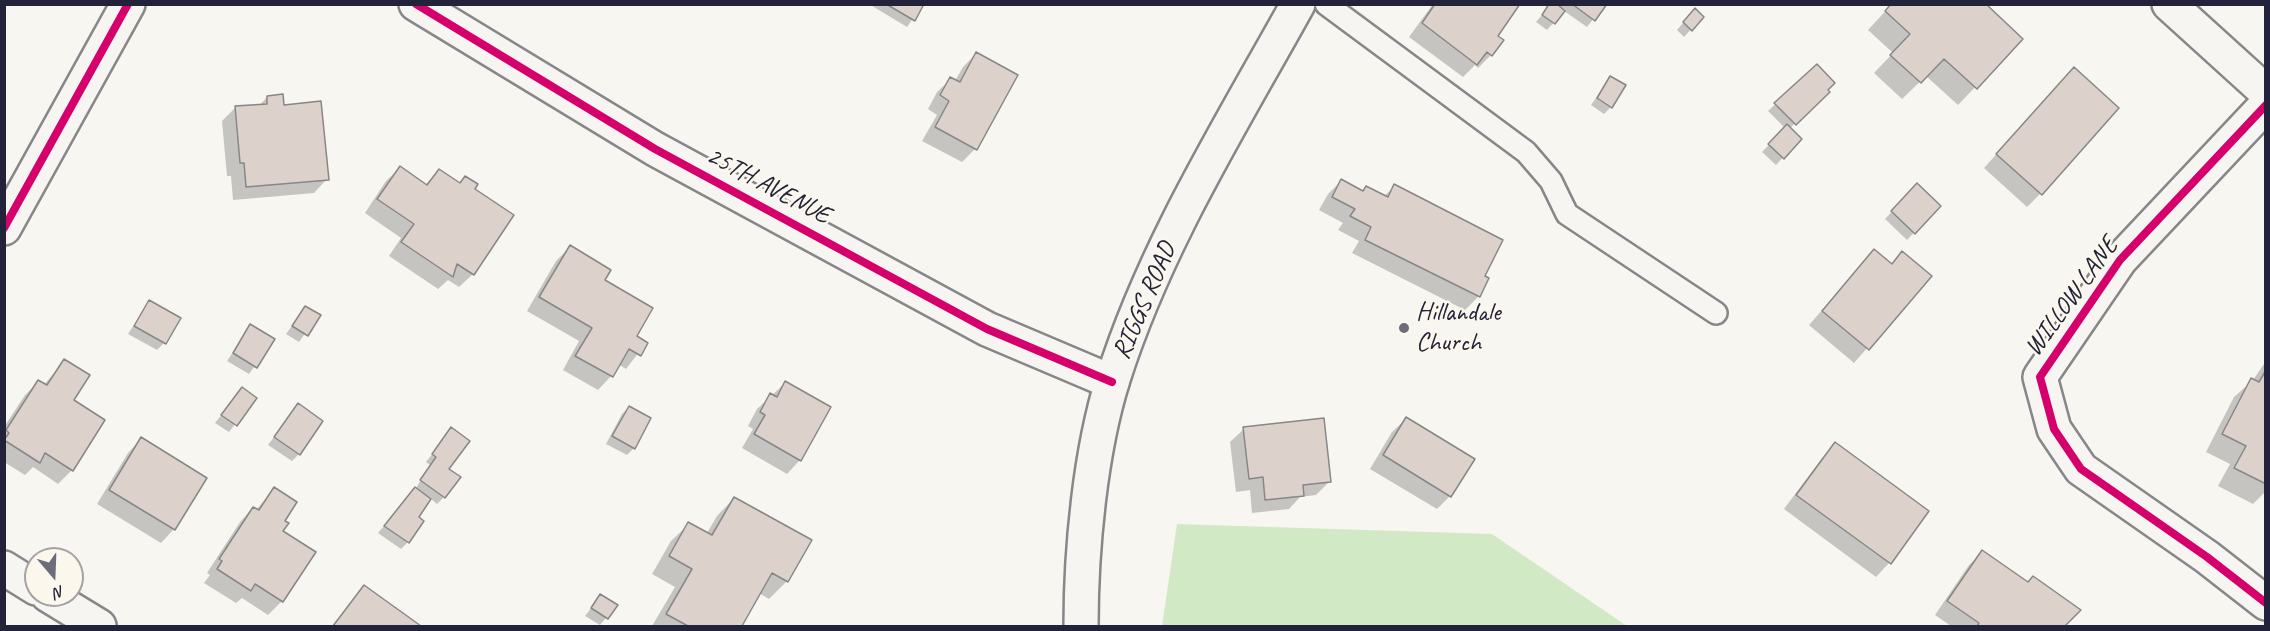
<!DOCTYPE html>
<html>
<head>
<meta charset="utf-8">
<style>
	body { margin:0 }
	#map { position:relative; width:2270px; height:631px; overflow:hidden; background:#f8f6f0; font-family:Caveat,sans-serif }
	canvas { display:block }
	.frame { position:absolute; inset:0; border:6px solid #22223b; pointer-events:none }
	.north { position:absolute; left:24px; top:547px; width:60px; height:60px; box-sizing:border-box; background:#fbf7ec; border:2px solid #a4a2a5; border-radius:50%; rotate:161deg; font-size:16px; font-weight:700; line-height:24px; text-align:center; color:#22223b }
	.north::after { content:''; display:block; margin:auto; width:21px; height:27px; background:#6d6c7a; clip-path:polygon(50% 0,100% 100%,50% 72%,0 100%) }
</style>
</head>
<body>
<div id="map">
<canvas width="2270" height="631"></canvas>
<div class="frame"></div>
<div class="north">N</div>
</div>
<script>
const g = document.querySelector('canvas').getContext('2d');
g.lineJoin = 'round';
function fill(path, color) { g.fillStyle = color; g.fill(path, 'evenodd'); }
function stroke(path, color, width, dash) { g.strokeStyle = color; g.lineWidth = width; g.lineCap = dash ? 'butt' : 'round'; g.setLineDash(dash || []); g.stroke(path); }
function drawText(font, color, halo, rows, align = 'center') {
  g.font = font + ' Caveat,sans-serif'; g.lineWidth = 5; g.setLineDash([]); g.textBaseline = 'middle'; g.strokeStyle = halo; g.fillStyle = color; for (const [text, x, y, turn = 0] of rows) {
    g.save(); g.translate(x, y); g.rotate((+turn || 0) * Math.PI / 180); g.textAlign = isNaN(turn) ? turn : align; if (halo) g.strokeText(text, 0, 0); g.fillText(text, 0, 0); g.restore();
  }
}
fill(new Path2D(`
	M1177,524L1492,534L1627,626H1162Z`), '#d1eac5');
fill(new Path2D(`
	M869,4H923L907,27Z
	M1433,4H1519L1496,36L1491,55L1478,68L1475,65L1463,77L1409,37Z
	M1551,4H1605L1587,27L1564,11L1547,30L1536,22Z
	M1892,4L2021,39L1958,105L1926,76L1902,99L1874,73L1893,53L1868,30Z
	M1688,17H1702L1684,37L1677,30Z
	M976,54L975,149L962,162L922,141L937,115L928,109L937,92L951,79L955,81L963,67Z
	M1817,66L1828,92L1789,129L1800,139L1776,165L1762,152L1785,128L1768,111Z
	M1610,78L1611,107L1604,114L1591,105Z
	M2061,82L2040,194L2027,207L1984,168Z
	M267,97L283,106L327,179L314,193L233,200L231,176H227L222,121L235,108L259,106Z
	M400,168L425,185L439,171L512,215L473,274L459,287L448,280L438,289L389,256L401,238L365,213L386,181Z
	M1341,181L1362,192L1366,188L1384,196L1395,186L1483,277L1479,296L1465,310L1352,253L1359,241L1338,230L1343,223L1319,210L1328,194Z
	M1917,185L1939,206L1907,240L1885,219Z
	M570,247L603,281L635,337L646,343L626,369L618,364L611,376L598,390L563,370L579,341L527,311L556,261Z
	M1874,251L1891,265L1903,253L1930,276L1854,363L1809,325Z
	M149,302L164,343L157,350L128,334Z
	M305,308L318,315L299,342L286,334Z
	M251,326L273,340L249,374L227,361Z
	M64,361L71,400L103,421L72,470L58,484L33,467L25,475L4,462V427L25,395L38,382L44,385Z
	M2266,361V491L2253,504L2218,486L2230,464L2206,452L2234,397L2253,380Z
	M785,383L800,460L787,474L742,448L753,429L748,426L757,409Z
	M242,389L255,398L229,432L215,423Z
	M298,405L299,454L292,461L268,445Z
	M629,407L634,448L627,455L606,444L622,414Z
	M1406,419L1450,496L1437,509L1370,469L1392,432Z
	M452,429L444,497L437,504L430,498L416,517L408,542L401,549L378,533L416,488L430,465L426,462Z
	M1244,429L1329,482L1316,495L1300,497L1289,509L1252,513L1250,490L1236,492L1230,442Z
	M141,439L174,529L161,543L97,504L128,453Z
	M1835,444L1927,511L1889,563L1876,577L1784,509L1822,458Z
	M274,489L283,521L281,531L314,553L282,601L268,615L242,598L236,603L204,583L210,575L207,573L240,522L253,508L256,510Z
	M734,498L810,541L787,581L769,599L759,593L741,626H652L675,587L652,574L671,541L689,524L707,533L717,516Z
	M1982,552L2027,584L2079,610L2065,626H1951L1935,615L1969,565Z
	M364,587L419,626H332Z
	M601,595L616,606L600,625L585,616Z`), '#0003');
const building = new Path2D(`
	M886,4H924L915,21Z
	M1435,4H1520L1498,36L1504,40L1492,56L1487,52L1477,65L1422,23Z
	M1549,4H1557L1565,11L1555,24L1542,15Z
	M1572,4H1607L1595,21Z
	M1891,4H1986L2023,39L1977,89L1944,59L1921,83L1890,55L1910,34L1885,11Z
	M1695,8L1704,17L1692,31L1683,22Z
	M976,52L1018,75L977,150L935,127L949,101L940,95L950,77L960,82Z
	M1817,64L1835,83L1828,90L1830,92L1796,125L1774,103Z
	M2074,67L2119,108L2042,195L1996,154Z
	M1610,76L1626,85L1612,108L1597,98Z
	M283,94L284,105L321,101L329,180L246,187L244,163H240L235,106L267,104V96Z
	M1787,124L1802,139L1784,159L1768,144Z
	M400,166L427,185L439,169L460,183L465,176L478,184L475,189L514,215L474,275L457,264L453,277L401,242L414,224L377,199Z
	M1341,179L1363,191L1366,186L1388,197L1394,184L1503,240L1485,276L1489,278L1480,297L1365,240L1371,227L1350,216L1355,209L1332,197Z
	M1917,183L1941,206L1915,234L1891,211Z
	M570,245L611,270L605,280L653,308L637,336L648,343L641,356L629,349L613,377L575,356L592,328L539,297Z
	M1874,249L1892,264L1902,251L1932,276L1869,350L1822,311Z
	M149,300L181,318L166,344L134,326Z
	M305,306L321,315L308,336L292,326Z
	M250,324L275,339L257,368L233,353Z
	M64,359L90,375L74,400L105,420L73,471L45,453L40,463L4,440L9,433L6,430L38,380L47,385Z
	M2266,370V484L2234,468L2246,446L2222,434L2251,378L2259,382Z
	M785,381L831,407L801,461L754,434L765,415L760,412L770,393L777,397Z
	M242,387L257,398L237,426L221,415Z
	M298,403L323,421L300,455L274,437Z
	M629,406L651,418L635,449L612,436Z
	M1406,417L1475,459L1451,497L1383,455Z
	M1324,418L1331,482L1303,485L1304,496L1265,500L1263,477L1249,479L1243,427Z
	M451,427L470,441L449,469L461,477L445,498L420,480L436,457L432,454Z
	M141,437L207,478L175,530L109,490Z
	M1835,442L1929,511L1891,564L1796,495Z
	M274,487L297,502L285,521L289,523L283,531L316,552L283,602L255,584L251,591L217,569L222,561L219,559L253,507L259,510Z
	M415,487L431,499L419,517L424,521L409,543L384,526Z
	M734,497L812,540L788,582L772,573L742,626H688L666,614L692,569L669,556L688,522L712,535Z
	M1982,550L2028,582L2033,576L2081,610L2065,626H1977L1979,623L1947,601Z
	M364,585L421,626H333Z
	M600,594L618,605L608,619L591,608Z`);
fill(building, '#ddd1cb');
stroke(building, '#878688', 1.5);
const service = new Path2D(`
	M1326,4L1526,152L1551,181L1567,214L1716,313`);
const minor = new Path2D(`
	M416,4L655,149L987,329L1112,382
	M2169,4L2266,92
	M2266,105L2120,260L2040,377L2054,429L2081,469L2207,557L2266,603
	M4,228L128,4
	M4,568L36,588
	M48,595L99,626`);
const secondary = new Path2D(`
	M1081,626C1081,550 1090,452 1113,379C1155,246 1231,125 1298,4`);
stroke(service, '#878688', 26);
stroke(minor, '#878688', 38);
stroke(secondary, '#878688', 38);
stroke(service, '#f6f5f1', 21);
stroke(minor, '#f6f5f1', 33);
stroke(secondary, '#f6f5f1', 33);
stroke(new Path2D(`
	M416,4L655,149L987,329L1112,382
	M2266,105L2120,260L2040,377L2054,429L2081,469L2207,557L2266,603
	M4,228L128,4`), '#d6006c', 8);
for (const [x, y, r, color] of [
	[1404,328,6,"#6d6c7a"]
]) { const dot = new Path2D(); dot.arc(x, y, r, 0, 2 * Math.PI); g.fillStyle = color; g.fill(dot); stroke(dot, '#fbf7ec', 2); }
drawText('26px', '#22223b', '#fbf7ec', [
	["25TH AVENUE",768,186,28],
	["WILLOW LANE",2072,297,-54],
	["RIGGS ROAD",1145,301,-67]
]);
drawText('26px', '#22223b', '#fbf7ec', [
	["Hillandale",1416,313],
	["Church",1416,343]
], 'left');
</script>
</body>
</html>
